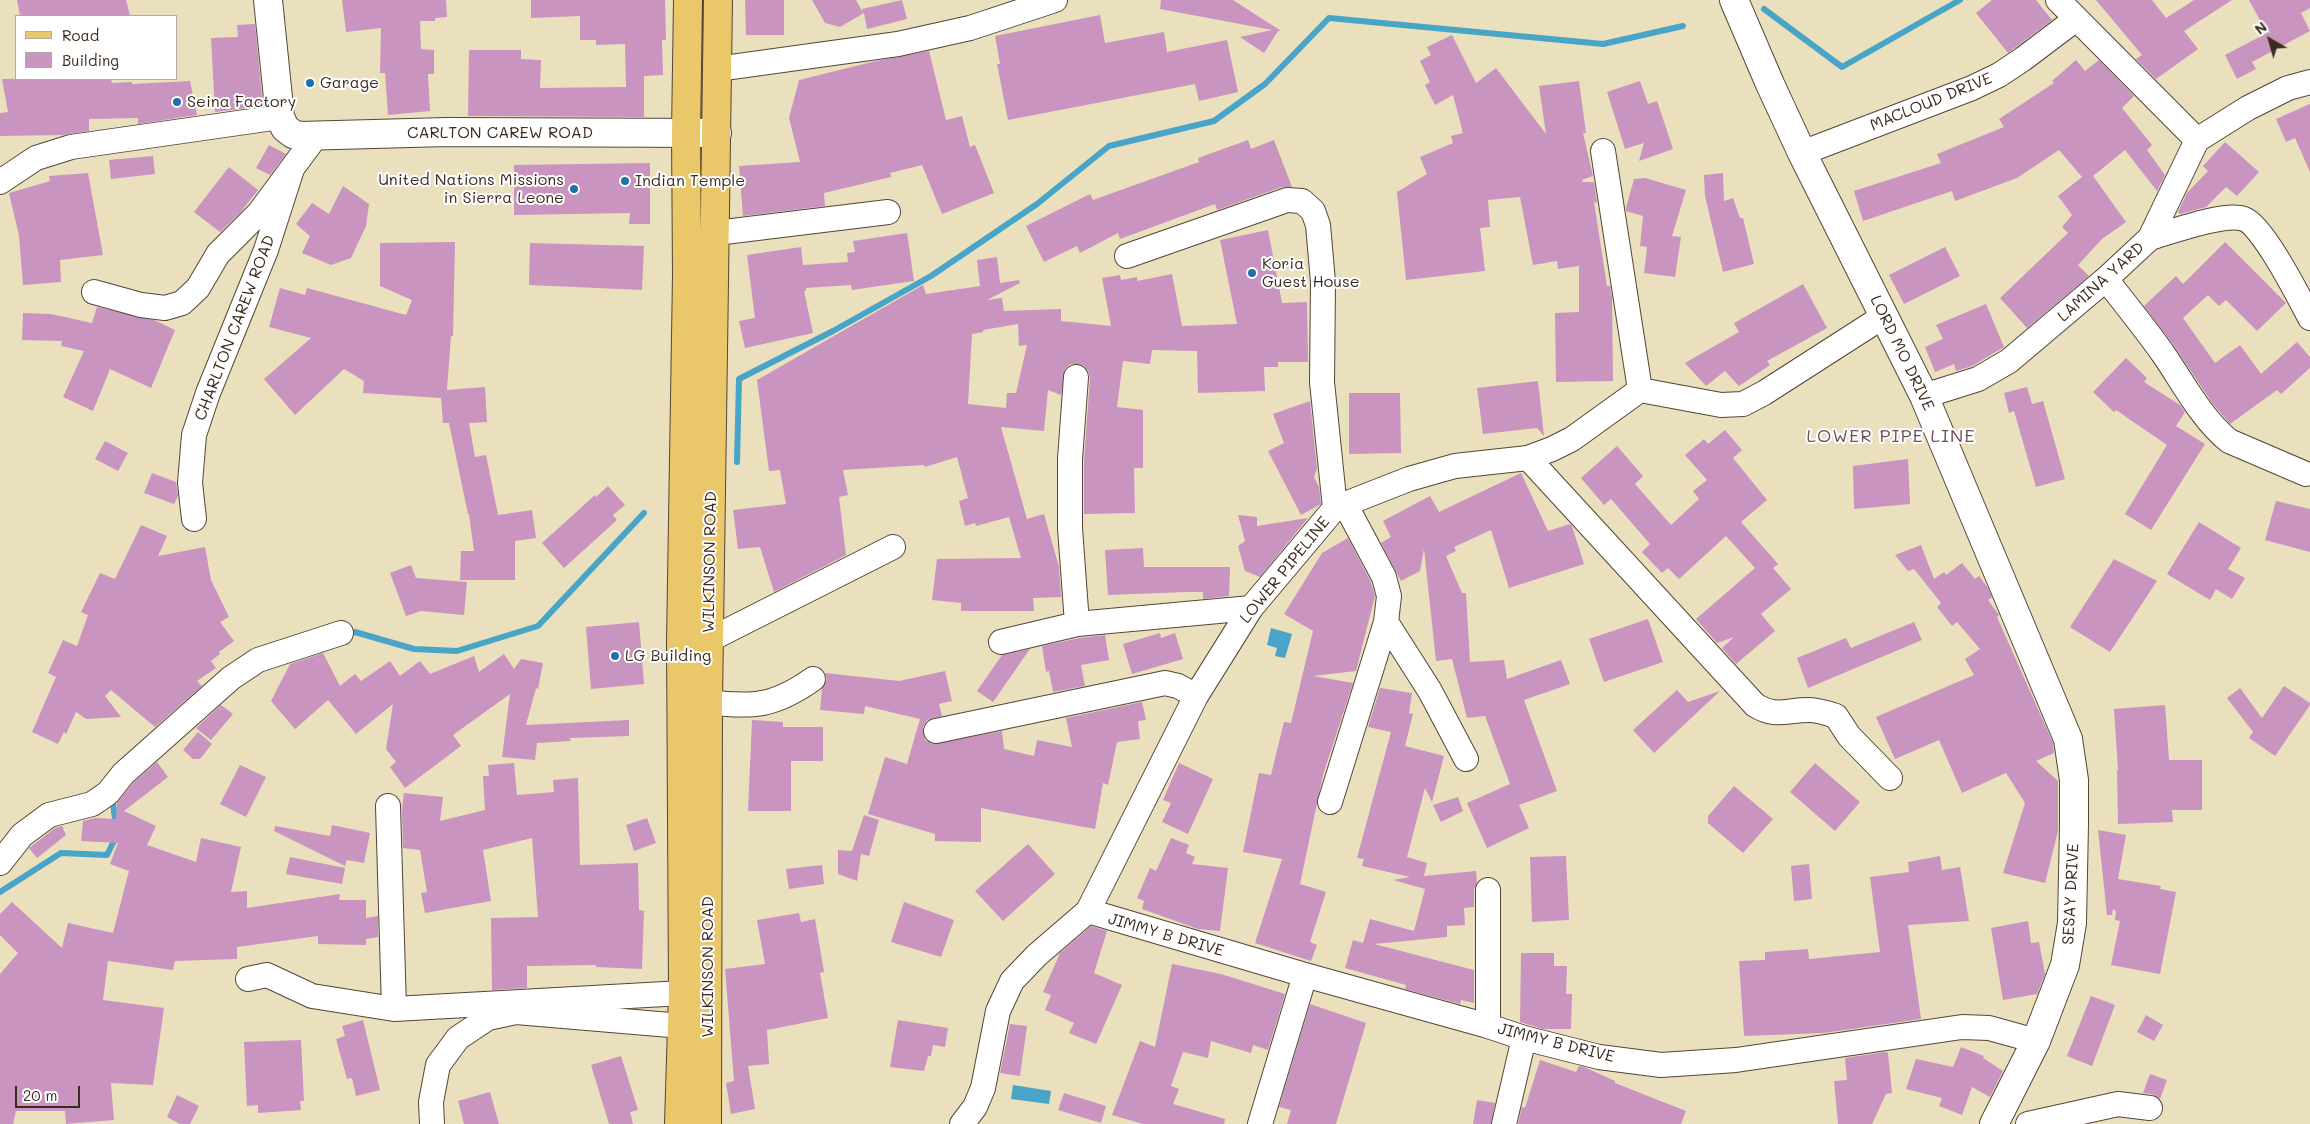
<!DOCTYPE html>
<html>
<head>
<meta charset="utf-8">
<style>
	body { margin:0 }
	#map { position:relative; width:2310px; height:1124px; overflow:hidden; background:#eae0be; font-family:Mali,sans-serif }
	canvas { display:block }
	.legend { position:absolute; left:15px; top:15px; width:162px; height:65px; box-sizing:border-box; background:#fff; border:1px solid #b1aaa5; margin:0; padding:6px 9px; list-style:none; font-size:15px; color:#3b2a1e }
	.legend li { display:flex; align-items:center; gap:10px; height:25px }
	.legend b { width:25px; border:1px solid #b1aaa5 }
	.north { position:absolute; left:2245px; top:15px; width:50px; height:50px; -webkit-text-stroke:4px #fff; paint-order:stroke; rotate:322deg; font-size:14px; font-weight:700; line-height:20px; text-align:center; color:#3b2a1e }
	.north::after { content:''; display:block; margin:auto; width:18px; height:22px; background:#3b2a1e; clip-path:polygon(50% 0,100% 100%,50% 72%,0 100%) }
	.scale { position:absolute; left:15px; top:1086px; width:65px; height:22px; box-sizing:border-box; border:2px solid #3b2a1e; border-top:0; padding-left:6px; font-size:15px; line-height:18px; white-space:nowrap; color:#3b2a1e; -webkit-text-stroke:4px #fff; paint-order:stroke }
</style>
</head>
<body>
<div id="map">
<canvas width="2310" height="1124"></canvas>
<ul class="legend">
<li><b style="height:6px;background:#eac769"></b>Road</li>
<li><b style="height:14px;background:#c994bf"></b>Building</li>
</ul>
<div class="north">N</div>
<div class="scale">20 m</div>
</div>
<script>
const g = document.querySelector('canvas').getContext('2d');
g.lineJoin = 'round';
function fill(path, color) { g.fillStyle = color; g.fill(path, 'evenodd'); }
function stroke(path, color, width, dash) { g.strokeStyle = color; g.lineWidth = width; g.lineCap = dash ? 'butt' : 'round'; g.setLineDash(dash || []); g.stroke(path); }
function drawText(font, color, halo, rows, align = 'center') {
  g.font = font + ' Mali,sans-serif'; g.lineWidth = 4; g.setLineDash([]); g.textBaseline = 'middle'; g.strokeStyle = halo; g.fillStyle = color; for (const [text, x, y, turn = 0] of rows) {
    g.save(); g.translate(x, y); g.rotate((+turn || 0) * Math.PI / 180); g.textAlign = isNaN(turn) ? turn : align; if (halo) g.strokeText(text, 0, 0); g.fillText(text, 0, 0); g.restore();
  }
}
fill(new Path2D(`
	M1271,628L1292,634L1285,658L1275,656L1277,648L1267,645Z
	M1013,1085L1051,1091L1049,1104L1011,1099Z`), '#49a5c7');
stroke(new Path2D(`
	M1764,9L1842,67L1960,0
	M737,462L739,379L833,331L931,276L1037,204L1109,146L1214,121L1265,84L1329,18L1603,44L1683,26
	M346,635L355,632L414,649L457,651L538,626L644,513
	M115,798L113,803L116,827
	M0,892L61,853L107,855L116,837`), '#49a5c7', 6);
fill(new Path2D(`
	M17,0H126L130,16H20Z
	M342,0H446L447,17L435,18V21H420L421,49L434,50V74H428L430,111L388,115L385,73H380L381,28L346,32Z
	M531,0H665L666,40H662L663,75L644,76V117L468,116L469,50H521V59L541,60L540,88L626,87L625,44L596,45V40H580V16L531,18Z
	M745,0H784V35H746Z
	M812,0H856L863,13L862,9L902,0L907,19L867,29L864,13L840,27L825,23Z
	M1161,0H1233L1281,31H1278L1264,53L1240,37L1272,30L1160,9Z
	M1992,0H2036L2052,20L2008,53L1976,13Z
	M2096,0H2152L2166,18L2194,0H2232L2184,31L2198,49L2156,79L2136,59L2142,55Z
	M2249,0H2310V8L2301,13L2310,31L2252,62L2256,69L2237,79L2225,55L2267,33Z
	M1100,15L1105,43L1164,32L1167,52L1227,40L1238,92L1199,101L1195,84L1008,120L997,64H1000L995,36Z
	M255,24L263,106L215,112L211,38L238,37L237,25Z
	M1452,35L1476,83L1496,68L1546,134L1539,86L1579,81L1586,133H1583L1593,176L1582,180L1583,182H1594L1597,203L1594,202L1607,286H1610L1612,298L1613,381L1556,382L1555,313L1579,312V266L1558,269L1557,261L1533,265L1520,197L1488,200L1490,227L1480,228L1485,271L1406,280L1397,192L1427,174L1420,157L1453,143L1451,136L1463,133L1453,95L1435,105L1425,85L1430,82L1420,61L1431,55L1427,47Z
	M929,51L946,120L962,116L970,147L975,145L994,193L942,214L922,165L890,173L891,177L824,193L825,206L743,216L739,166L800,162L789,118L799,80L876,61Z
	M2076,60L2085,71L2099,60L2134,96L2122,108L2152,145L2147,150L2165,175L2157,191L2125,150L2093,176L2126,222L2102,239L2078,265L2089,276L2027,328L2000,298L2068,233L2062,227L2072,215L2058,196L2082,177L2059,150L2017,178L1955,201L1952,191L1863,221L1854,191L1941,163L1937,154L2004,127L1999,119L2054,83L2052,81Z
	M2,79H111L112,83L132,82V84L190,81L197,115L138,124V118L89,119V131L62,135L0,136V113L8,112Z
	M1640,81L1648,104L1657,101L1673,149L1639,161L1644,143L1625,149L1607,92Z
	M2310,104V172L2295,138L2286,142L2276,119Z
	M1248,140L1251,149L1274,140L1292,187H1282L1217,210L1215,204L1120,239L1118,233L1080,253L1077,246L1044,262L1026,226L1090,194L1093,200L1199,162L1198,158Z
	M2225,142L2259,172L2237,196L2226,187L2206,207L2180,214L2178,212L2187,193L2208,171L2203,166Z
	M269,145L286,154L270,175L256,168Z
	M153,156L155,174L111,179L109,160Z
	M650,163V224H629L630,213L514,215V165Z
	M229,167L258,190L240,213L220,232L194,212Z
	M88,173L103,255L60,260L61,282L23,285L19,236L9,193L50,181L49,176Z
	M1723,173L1724,201L1733,198L1740,218H1743L1754,264L1723,272L1705,196L1704,175Z
	M1645,178L1686,190L1672,236L1681,237L1675,277L1644,273L1647,247L1640,246L1643,216L1626,211V208L1634,179Z
	M343,186L369,204L366,226L351,258L331,265L302,253L310,236L296,224L312,203L329,214Z
	M1268,230L1282,303L1307,302L1308,362H1278V367H1264L1265,391L1198,393L1197,351L1152,350L1150,364L1123,361L1117,407L1143,410V468H1134L1135,513L1084,514V460L1090,378L1088,371L1083,365L1070,364L1065,369L1061,395L1048,390L1044,431L1001,427L1027,519L1044,514L1059,567L1061,597L1033,598L1034,611H961V603L932,600L937,559L1021,558L1009,517L976,526L975,523L965,526L959,501L968,498L957,457L925,467L924,465L843,470L848,495L839,497L846,555L774,592L760,547L738,549L733,510L786,504L780,470L769,471L757,380L923,285L926,294L980,286L977,260L997,257L1000,283L1019,280L1020,283L987,300L1002,298L1004,311L1061,309V321L1111,326L1102,278L1120,275L1121,280L1137,277V281L1172,274L1182,326L1237,324L1220,240ZM1018,324L1019,346L1027,345L1016,393H1007L1006,408L968,404L972,334L983,332V330Z
	M907,233L914,281L852,290L851,285L806,288V291H804L813,333L745,348L739,321L755,318L747,255L801,247L803,265L848,262L847,253L855,252L853,241Z
	M455,242L453,336H451L447,390L485,387L487,422L469,423L475,457L486,455L498,515L532,510L536,538L515,541V580H460L461,551H474L469,514H468L449,423H443L441,398L363,393L364,381L344,369L295,415L264,379L311,338L269,327L280,288L305,295L307,288L406,315L412,300L380,286V243Z
	M2225,242L2286,303L2257,331L2226,300L2219,306L2208,295L2183,318L2215,363L2240,345L2261,374L2297,342L2310,357V368L2281,394L2277,390L2230,424L2212,403L2175,347L2144,306L2176,276L2183,284Z
	M530,243L644,246L642,290L529,285Z
	M1945,247L1960,276L1904,304L1889,275Z
	M1803,284L1827,328L1767,361L1770,365L1739,386L1725,371L1706,386L1685,363L1739,332L1734,323Z
	M1986,304L2004,347L1972,366L1956,371L1954,364L1935,372L1925,347L1943,339L1936,325Z
	M97,307L154,320L175,330L151,388L110,369L93,411L63,397L84,351L61,346L62,341L22,340L23,313L51,314L92,323Z
	M2126,358L2147,378L2144,382L2180,405L2185,412L2176,426L2205,444L2151,530L2125,514L2167,445L2116,410L2114,412L2093,392Z
	M1538,381L1544,436L1537,428L1483,434L1477,388Z
	M2027,387L2032,404L2043,401L2065,479L2036,487L2014,411L2009,413L2004,393Z
	M1349,393H1400L1401,453L1349,454Z
	M1310,401L1317,469L1314,477L1319,487L1321,504L1301,515L1268,451L1284,443L1273,414Z
	M1725,430L1742,450L1733,458L1767,500L1741,522L1778,564L1773,568L1791,589L1761,614L1775,631L1736,664L1722,648L1734,637L1717,643L1696,619L1755,568L1726,536L1679,579L1668,568L1662,573L1642,552L1650,544L1611,499L1604,505L1581,478L1617,446L1643,476L1635,484L1671,525L1699,499L1693,491L1707,480L1685,455L1704,439L1708,444Z
	M105,441L128,453L118,471L95,459Z
	M1908,459L1910,504L1854,509L1853,466Z
	M152,473L176,482L178,496L174,504L144,493Z
	M1521,473L1548,531L1570,524L1572,526L1584,564L1509,588L1491,530L1454,547L1456,551L1446,556L1462,593H1466L1470,662L1504,660L1507,679L1561,660L1570,684L1524,700L1557,791L1519,805L1529,828L1487,848L1467,803L1510,784L1485,716L1467,718L1452,659L1436,661L1424,549L1420,571L1401,581L1381,543L1391,537L1383,521L1430,496L1439,512Z
	M608,486L625,505L613,515L617,520L564,568L542,543L595,495L596,497Z
	M2276,501L2310,509V552L2265,540Z
	M1238,515L1257,517V526L1308,518L1260,577L1245,571L1238,546L1245,541Z
	M2199,522L2241,548L2228,569L2245,578L2232,599L2216,589L2210,600L2167,574Z
	M141,525L167,536L158,556L205,547L211,580L229,617L220,622L234,641L219,652L220,654L211,661L216,668L197,681L202,686L155,727L111,690L105,696L121,717L86,719L76,712L66,734L64,732L58,744L32,732L56,677L48,673L63,640L77,646L88,615L81,612L100,573L115,579Z
	M1348,538L1371,582L1375,596L1356,671L1313,676L1353,683L1323,775L1300,884L1326,892L1310,942L1317,945L1311,961L1255,943L1282,859L1243,852L1259,773L1271,775L1284,722L1291,723L1313,631L1284,614L1322,553Z
	M1921,545L1934,579L1944,572L1946,575L1962,563L1975,579L1979,576L1988,588L1992,597L1988,600L1999,615L1997,617L2053,743L2054,753L2036,761L2058,781V831L2045,883L2003,873L2025,803L2006,773L1962,793L1939,740L1895,759L1876,717L1974,675L1965,659L1980,649L1957,622L1952,626L1937,607L1941,603L1914,569L1908,571L1895,555Z
	M1143,548L1144,567H1230L1229,596L1203,599V592H1187L1108,595L1105,550Z
	M2114,559L2157,581L2110,652L2070,627Z
	M411,565L416,578L467,582L464,615L421,611L406,616L390,573Z
	M1648,619L1663,662L1604,682L1589,639Z
	M639,622L644,684L591,689L586,627Z
	M1914,622L1922,640L1808,688L1797,658L1846,638L1851,648Z
	M1160,633L1161,638L1175,633L1183,659L1132,674L1123,644Z
	M1105,635L1109,660L1081,665L1085,686L1053,692L1049,671L1046,672L1042,646L1079,638Z
	M1030,649L993,702L977,691L1002,655Z
	M323,653L340,686L355,674L361,681L390,661L400,676L420,661L430,674L474,656L479,672L504,654L514,669L521,659L543,663L538,689L536,688L526,725L629,720V736L570,738L571,741L537,743L535,760L502,757L510,694L453,735L461,746L405,788L390,767L396,762L386,749L393,704L356,734L328,700L295,729L271,701L290,664Z
	M945,671L952,701L939,704L942,716L927,720L923,727L925,740L932,744L1002,731L1004,749L1034,756L1037,740L1072,747L1066,718L1142,702L1146,720L1138,721L1140,739L1117,742L1108,785L1103,783L1095,829L981,808V842L935,841V834L868,814L885,757L907,764L920,719L865,706L864,714L820,710L822,689L827,679L825,673L899,681Z
	M2284,686L2310,703V705L2275,756L2249,738L2253,732L2227,698L2240,688L2262,718Z
	M1380,688L1412,693L1409,713L1413,714L1405,746L1444,756L1432,802L1425,788L1407,857L1427,863L1424,876L1476,871L1477,882L1474,890V907L1464,908L1465,925L1447,926V937L1374,944L1474,970V1003L1461,1000L1460,1004L1405,989L1406,985L1345,968L1353,940L1363,943L1370,919L1414,931L1425,889L1393,880L1410,877L1362,866L1364,859L1357,858L1391,732L1368,727Z
	M1677,690L1688,702L1720,691L1654,753L1633,730Z
	M221,705L233,714L211,740L196,728Z
	M2165,705L2169,760H2202V810H2172L2173,822L2118,824L2117,770H2118L2114,709Z
	M752,720L783,722V727H823V761H791V811H748Z
	M198,732L212,744L200,759H193L183,750Z
	M157,762L168,777L124,811L156,826L147,845L196,862L201,838L241,847L231,892L247,891V908L340,894L339,900H366V918L378,916V937L366,939V945L318,944V936L237,947V959L175,961L173,970L108,961L103,1000L164,1008L153,1085L111,1083L114,1120L66,1124L65,1111H16L13,1124H0V974L18,953L0,935V914L12,902L62,948L68,923L113,933L129,871L110,864L118,843L81,841L83,821L95,818L116,819L117,803L133,783Z
	M514,763L517,795L554,792L553,780L578,778L580,865L638,863L639,910L644,911L642,969L596,967V965L527,966V988L492,990L491,918L538,917L532,838L483,850L491,901L425,913L421,893L427,892L420,850L403,848L402,809L404,793L443,797L440,821L485,810L483,776H489L488,765Z
	M1179,763L1213,779L1188,834L1162,822L1171,803L1163,800Z
	M1815,763L1860,802L1835,831L1790,792Z
	M240,765L266,777L246,817L220,804Z
	M1734,786L1773,819L1743,853L1708,823V816Z
	M1458,797L1463,811L1441,822L1433,805Z
	M864,815L879,820L869,856L861,854L857,881L838,874V850L852,851Z
	M647,818L656,843L634,851L626,825Z
	M332,825L370,833L364,863L347,860L345,866L274,831L275,826L330,836Z
	M62,826L66,835L37,858L29,848L55,828Z
	M2098,830L2126,835L2118,879L2161,886L2160,889L2176,892L2160,974L2111,965L2120,921L2115,920L2116,911L2113,909L2112,915H2107Z
	M1171,838L1189,845L1186,853L1195,857L1192,864L1228,868L1220,931L1198,929L1142,909L1144,901L1137,898L1150,868L1156,871Z
	M1028,844L1055,874L1003,921L975,891Z
	M1566,856L1569,920L1532,922L1530,857Z
	M1940,856L1942,870L1960,867L1969,921L1908,925L1921,1019L1824,1033L1744,1036L1739,961L1765,960V952L1808,949L1809,959L1880,952L1870,877L1909,872L1908,862Z
	M290,857L345,868L342,884L286,874Z
	M1809,864L1812,899L1794,901L1791,866Z
	M822,865L824,884L789,889L786,869Z
	M904,902L954,920L941,957L891,942Z
	M799,913L801,922L815,919L824,972L820,973L828,1018L767,1030L769,1064L748,1066L755,1109L731,1114L726,1083L734,1081L725,969L765,964L757,920Z
	M2028,921L2031,943L2039,942L2045,974L2037,994L2003,1000L1991,928Z
	M1091,926L1107,931L1094,973L1122,985L1096,1044L1069,1033L1074,1023L1045,1010L1051,995L1043,992L1060,953Z
	M1521,953H1554V966H1567L1566,994H1572L1571,1029H1543L1520,1022Z
	M1172,964L1221,974L1285,994L1268,1050L1253,1045L1251,1053L1211,1041L1208,1058L1183,1052L1171,1086L1179,1089L1173,1104L1225,1119L1224,1124H1143L1112,1115L1140,1041L1155,1047Z
	M2091,996L2115,1005L2092,1066L2067,1056Z
	M1310,1004L1366,1023L1336,1124H1287L1291,1110L1279,1107Z
	M2146,1015L2163,1025L2154,1041L2137,1032Z
	M363,1020L380,1090L356,1096L352,1078L347,1079L336,1039L345,1036L342,1026Z
	M898,1020L948,1028L945,1047L933,1045L931,1056H928L924,1071L890,1067Z
	M1010,1024L1027,1026L1020,1076L1000,1073Z
	M301,1040L304,1101H300L301,1110L258,1113V1105L247,1106L244,1042Z
	M1961,1047L1984,1056L1983,1058L2003,1071L1990,1097L1972,1087L1962,1115L1939,1106L1942,1098L1906,1089L1916,1059L1953,1067Z
	M1885,1052L1888,1053L1892,1093L1886,1094L1872,1124H1838L1834,1081L1847,1080L1845,1058Z
	M621,1056L638,1110L630,1112L633,1124H609L591,1065Z
	M1540,1060L1576,1072L1579,1066L1584,1067L1615,1081V1083L1686,1111L1681,1124H1518L1522,1107L1525,1108Z
	M2150,1074L2167,1080L2160,1099L2152,1094L2143,1093Z
	M490,1092L499,1124H464L458,1101Z
	M1064,1093L1106,1106L1101,1123L1058,1110Z
	M177,1095L199,1106L190,1124H180L167,1117Z
	M1477,1100L1495,1103L1491,1124H1473Z`), '#c994bf');
const minor = new Path2D(`
	M2058,0L2197,140
	M717,69L898,44L970,28L1055,0
	M1603,151L1640,390
	M1802,153L1972,88L1999,75L2023,59L2076,19
	M0,182L36,158L71,147L280,117
	M716,233L888,212
	M2150,238C2171,232 2224,212 2244,219C2262,224 2300,299 2310,318
	M1127,256L1287,200L1302,201L1313,211L1318,225L1323,282L1322,382L1335,508
	M2106,279C2125,304 2146,329 2164,355C2184,384 2201,418 2229,441L2306,474
	M94,292L141,305L165,308L182,303L198,288L218,254L259,213L316,136
	M1076,377L1070,459V528L1077,624
	M1924,396L1978,379L2009,361L2106,279L2150,238L2197,140L2248,108L2288,88L2310,82
	M1528,458L1755,705C1776,718 1786,710 1809,710C1818,710 1827,713 1836,716L1849,736L1890,778
	M194,519L190,483L194,435L208,393L266,250L292,169
	M1386,622L1430,691L1466,759
	M709,640L893,547
	M1001,642L1077,624L1251,608
	M708,702C753,708 775,706 813,679
	M936,731L1165,683L1178,686L1196,696
	M1330,802L1386,622L1389,596L1384,577L1345,504
	M388,806L394,1009
	M0,863L22,835L49,815L92,804L108,793L123,774L231,678L258,660L341,633
	M1088,911L1305,975L1488,1026L1524,1038L1599,1057L1661,1065L1736,1060L1962,1027L1989,1028L2036,1041
	M248,979L267,975L312,996L394,1009L683,993
	M1488,1026V890
	M432,1124L431,1102L438,1065L458,1038L488,1018L516,1012L682,1026
	M962,1124L975,1107L983,1088L998,1011L1012,981L1037,955L1088,911L1196,696L1251,608L1335,508L1409,479L1455,466L1528,458L1552,449L1572,439L1640,390L1721,405L1743,404L1764,393L1884,316
	M1260,1124L1305,975
	M1504,1124L1524,1038
	M2028,1124L2118,1104L2150,1108`);
const tertiary = new Path2D(`
	M268,0L280,117L285,128L293,134L300,136L447,132L717,133
	M1734,0L1770,84L1802,153L1924,396L2068,739L2074,780V824L2072,923L2065,965L2036,1041L1994,1124`);
const primary = new Path2D(`
	M679,1124L683,993L681,642L687,275L686,132L688,0
	M707,1124L708,702L718,0`);
stroke(minor, '#554536', 26);
stroke(tertiary, '#554536', 30);
stroke(primary, '#554536', 30);
stroke(minor, '#fff', 24);
stroke(tertiary, '#fff', 28);
stroke(primary, '#eac769', 28);
for (const [x, y, r, color] of [
	[310,83,5,"#1f6fb2"],
	[177,102,5,"#1f6fb2"],
	[625,181,5,"#1f6fb2"],
	[574,189,5,"#1f6fb2"],
	[1252,273,5,"#1f6fb2"],
	[615,656,5,"#1f6fb2"]
]) { const dot = new Path2D(); dot.arc(x, y, r, 0, 2 * Math.PI); g.fillStyle = color; g.fill(dot); stroke(dot, '#fff', 2); }
drawText('16px', '#3b2a1e', '#fff', [
	["Garage",320,83],
	["Seina Factory",187,102],
	["United Nations Missions",564,180,"right"],
	["in Sierra Leone",564,198,"right"],
	["Indian Temple",635,181],
	["Koria",1262,264],
	["Guest House",1262,282],
	["LG Building",625,656]
], 'left');
drawText('16px', '#3b2a1e', '#fff', [
	["MACLOUD DRIVE",1931,102,-22],
	["CARLTON CAREW ROAD",500,133],
	["LAMINA YARD",2101,282,-42],
	["CHARLTON CAREW ROAD",235,328,-69],
	["LORD MO DRIVE",1902,353,64],
	["WILKINSON ROAD",710,562,-89],
	["LOWER PIPELINE",1285,570,-51],
	["SESAY DRIVE",2071,894,-87],
	["JIMMY B DRIVE",1166,935,16],
	["WILKINSON ROAD",708,967,-90],
	["JIMMY B DRIVE",1556,1043,14]
]);
g.letterSpacing = '1px';
drawText('18px', '#6d4f56', '#fff', [
	["LOWER PIPE LINE",1891,436]
]);
g.letterSpacing = '0px';
</script>
</body>
</html>
